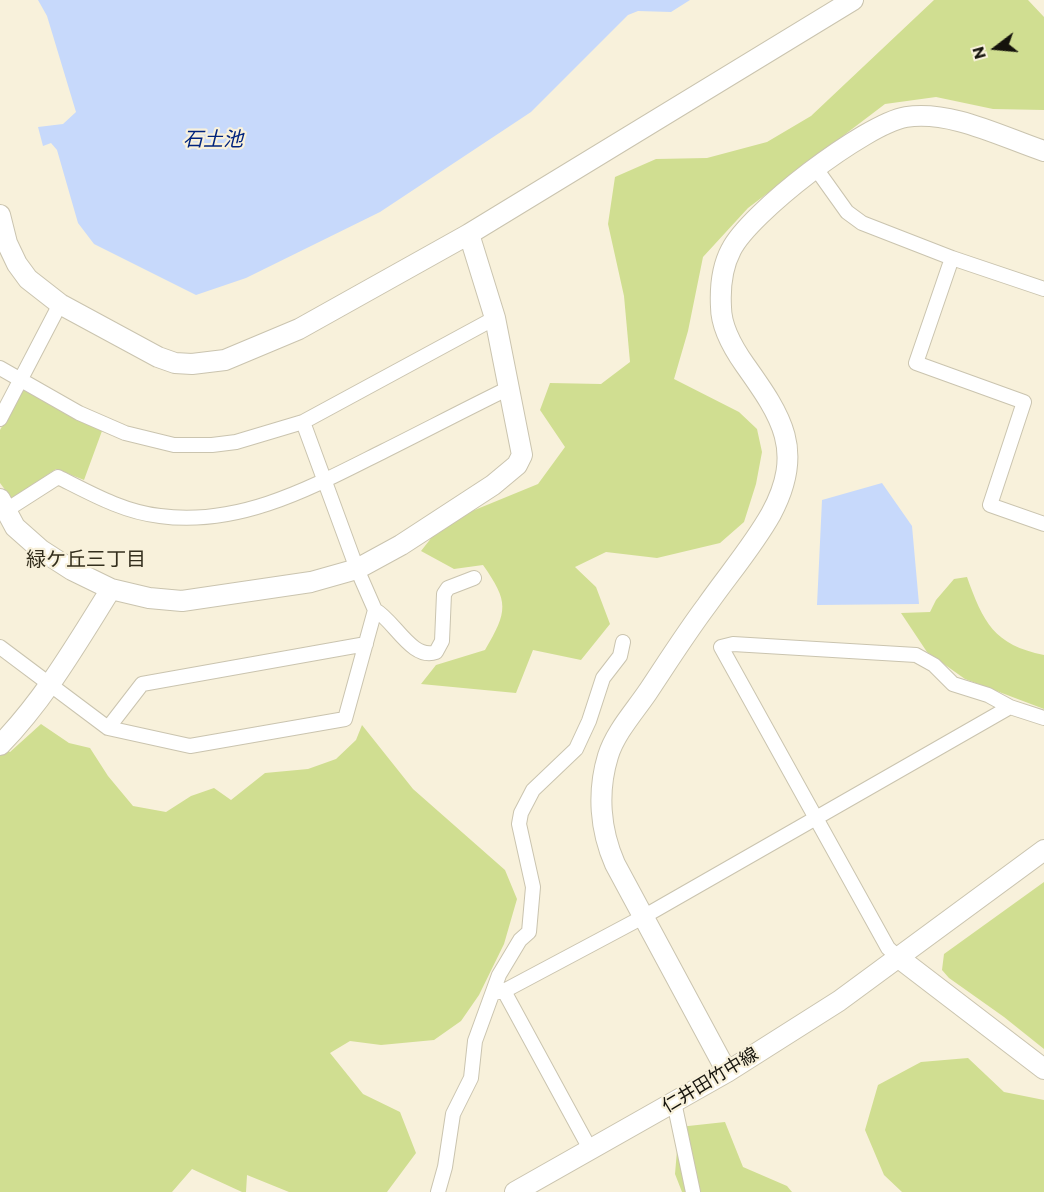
<!DOCTYPE html>
<html>
<head>
<meta charset="utf-8">
<style>
	body { margin:0 }
	#map { position:relative; width:1044px; height:1192px; overflow:hidden; background:#f8f1db; font-family:Commissioner,sans-serif }
	canvas { display:block }
	.north { position:absolute; left:966px; top:18px; width:60px; height:60px; -webkit-text-stroke:4px #f8f1db; paint-order:stroke; rotate:254deg; font-size:16px; font-weight:700; line-height:24px; text-align:center; color:#15130c }
	.north::after { content:''; display:block; margin:auto; width:21px; height:27px; background:#15130c; clip-path:polygon(50% 0,100% 100%,50% 72%,0 100%) }
</style>
</head>
<body>
<div id="map">
<canvas width="1044" height="1192"></canvas>
<div class="north">N</div>
</div>
<script>
const g = document.querySelector('canvas').getContext('2d');
g.lineJoin = 'round';
function fill(path, color) { g.fillStyle = color; g.fill(path, 'evenodd'); }
function stroke(path, color, width, dash) { g.strokeStyle = color; g.lineWidth = width; g.lineCap = dash ? 'butt' : 'round'; g.setLineDash(dash || []); g.stroke(path); }
function drawText(font, color, halo, rows, align = 'center') {
  g.font = font + ' Commissioner,"Noto Sans JP",sans-serif'; g.lineWidth = 4.5; g.setLineDash([]); g.textBaseline = 'middle'; g.strokeStyle = halo; g.fillStyle = color; for (const [text, x, y, turn = 0] of rows) {
    g.save(); g.translate(x, y); g.rotate((+turn || 0) * Math.PI / 180); g.textAlign = isNaN(turn) ? turn : align; if (halo) g.strokeText(text, 0, 0); g.fillText(text, 0, 0); g.restore();
  }
}
fill(new Path2D(`
	M934,0H1028L1044,17V110L993,109L936,97L885,104L748,208L703,257L688,331L674,379L739,412L757,429L762,452L756,484L744,522L720,543L657,558L606,552L575,567L596,587L610,624L581,660L533,650L516,693L421,684L436,665L485,650C508,611 509,602 483,565L454,569L421,551L443,523L538,484L565,447L540,410L550,383L601,384L630,362L624,296L608,224L615,177L656,159L707,158L767,142L811,116Z
	M24,387L102,431L84,480L56,469L12,499L0,483V430Z
	M967,577C983,622 994,645 1044,655V709L965,679L927,652L901,613L930,612L936,600L954,579Z
	M41,724L69,743L90,748L108,776L133,806L166,812L191,796L214,788L231,800L265,773L308,769L336,759L356,740L362,725L413,789L505,870L517,899L504,944L479,995L461,1021L434,1040L381,1045L350,1041L330,1053L363,1094L400,1112L416,1153L387,1192H289L247,1175L246,1192H242L192,1169L172,1192H0V747L10,752Z
	M1044,882V1049L1004,1017L949,978L942,970L944,954Z
	M968,1058L1004,1092L1044,1100V1192H902L884,1175L865,1130L878,1085L921,1062Z
	M725,1122L743,1167L787,1186L792,1192H682L675,1174L679,1127Z`), '#d0de91');
fill(new Path2D(`
	M38,0H690L671,12L638,11L628,15L531,112L380,212L246,278L196,295L94,244L78,223L57,150L51,143L43,146L38,127L63,124L76,112L47,16Z
	M882,483L912,526L919,604L817,605L822,500Z`), '#c7d9fb');
const street = new Path2D(`
	M817,170L847,212L862,223L952,258
	M1044,289L952,258L916,363L1024,402L990,505L1044,524
	M0,368L79,413L125,433L174,445H212L236,442L303,422L495,318
	M0,419L60,304
	M8,509L58,477C90,493 123,512 160,516C241,527 314,486 384,451C426,430 468,408 511,387
	M375,610C394,620 412,661 436,652L442,641L444,594L448,588L474,578
	M0,647L108,728L190,746L345,719L375,610L357,569L303,422
	M108,728L142,684L366,644
	M899,958L888,948L721,647L733,644L916,655L934,665L953,684L988,695L1010,707L1044,718
	M504,991L590,1149
	M493,993L504,991L643,917L1010,707
	M674,1102L693,1192
	M438,1192L445,1167L453,1114L471,1078L475,1041L499,975L520,940L529,932L533,887L519,824L521,813L533,790L576,749L589,721L603,678L620,656L623,642`);
const secondary = new Path2D(`
	M0,215L7,243L17,264L28,279L60,304L158,357L175,363L192,364L225,360L299,329L469,234L853,0
	M0,499L15,527L41,550L72,570L111,589L149,598L182,601L311,582L357,569L401,545L493,485L517,465L522,455L495,318L469,234
	M0,745C45,699 77,643 111,589
	M899,958L1044,1069
	M727,1072L615,864C600,830 597,792 608,756C615,733 634,712 647,693C667,663 686,633 707,605C728,575 753,546 771,514C805,451 782,417 745,365C733,348 721,327 721,307C720,288 722,267 731,250C749,213 865,124 906,117C951,110 1002,137 1044,151
	M515,1192L727,1072L839,1001L1044,850`);
stroke(street, '#cac4af', 16);
stroke(secondary, '#cac4af', 22);
stroke(street, '#fff', 14);
stroke(secondary, '#fff', 20);
drawText('18px', '#15130c', '#f8f1db', [
	["仁井田竹中線",710,1080,-31]
]);
drawText('italic 20px', '#00247d', '#f8f1db', [
	["石土池",213,139]
]);
drawText('20px', '#332e1d', '#f8f1db', [
	["緑ケ丘三丁目",86,559]
]);
</script>
</body>
</html>
